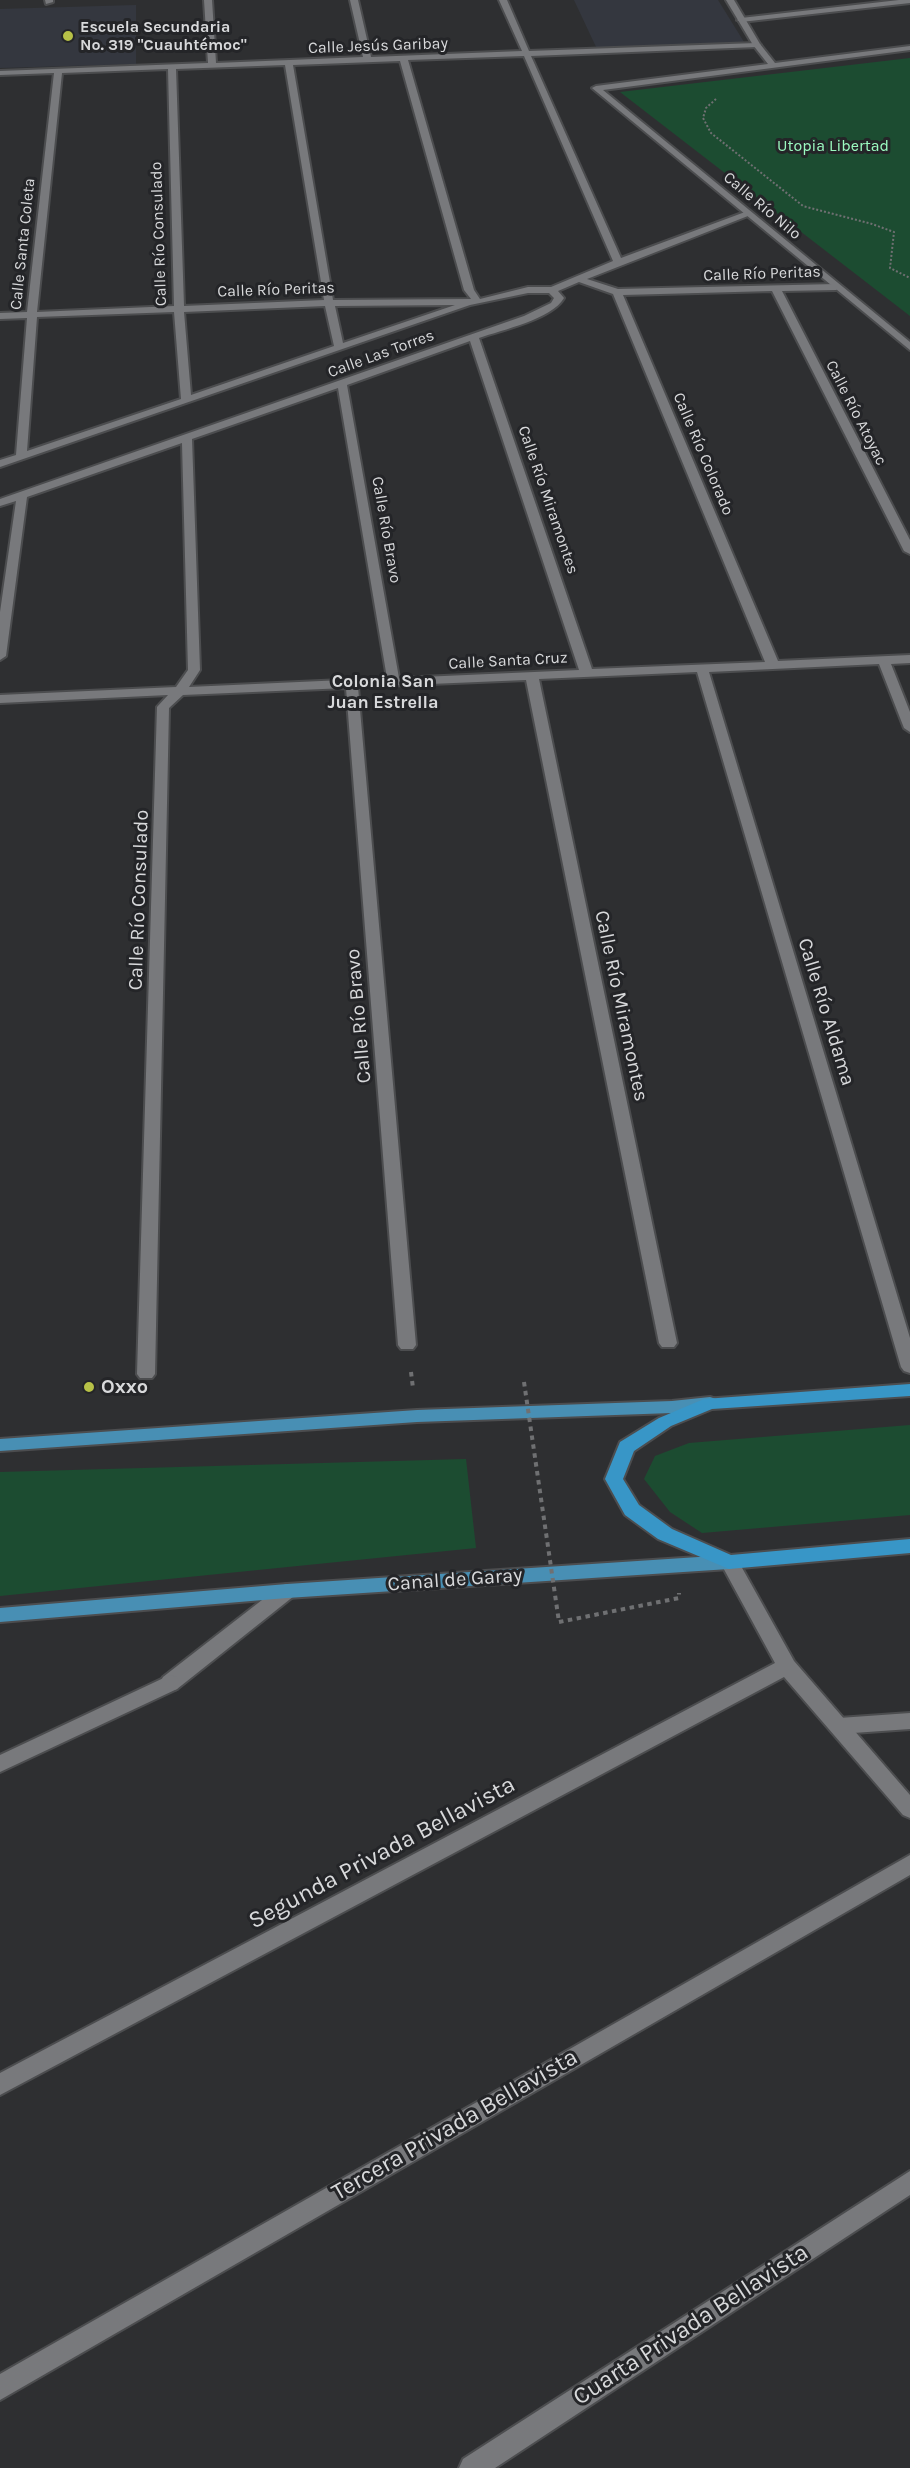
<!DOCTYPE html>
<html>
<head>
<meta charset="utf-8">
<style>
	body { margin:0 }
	canvas { display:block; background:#2e2f31 }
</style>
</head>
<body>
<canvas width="910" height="2468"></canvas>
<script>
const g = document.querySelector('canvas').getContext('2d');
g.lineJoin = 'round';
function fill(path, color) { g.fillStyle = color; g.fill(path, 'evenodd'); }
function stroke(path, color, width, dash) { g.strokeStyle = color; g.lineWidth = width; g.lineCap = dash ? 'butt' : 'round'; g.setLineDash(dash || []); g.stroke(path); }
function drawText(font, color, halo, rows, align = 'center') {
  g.font = font + ' Karla,sans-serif'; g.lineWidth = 6; g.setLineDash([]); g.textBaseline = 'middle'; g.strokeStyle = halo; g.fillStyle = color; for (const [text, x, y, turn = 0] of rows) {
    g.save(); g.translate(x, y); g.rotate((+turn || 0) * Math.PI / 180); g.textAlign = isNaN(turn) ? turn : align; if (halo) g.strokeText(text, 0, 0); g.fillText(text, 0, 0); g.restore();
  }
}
fill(new Path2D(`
	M574,0H718L744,42L597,49Z
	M136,5V64L0,68V9Z`), '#34373f');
fill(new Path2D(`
	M910,58V316L620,92Z
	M910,1425V1515L702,1533L670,1512L644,1479L655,1456L689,1443Z
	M466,1459L476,1548L0,1596V1472Z`), '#1c4c31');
const service = new Path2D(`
	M910,1713V1729L839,1734L832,1732L829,1726L832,1720L839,1718Z`);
const pedestrian = new Path2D(`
	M287,1584L294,1586L297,1591L294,1596L177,1689L170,1691L163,1689L160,1683L163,1677L280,1586Z`);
const minor = new Path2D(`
	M45,0H53V2L46,4Z
	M204,0H212L216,63L363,57L350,0H358L371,57L522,51L499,0H507L529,51L757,43L761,45L757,47L531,56L621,258L745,212L753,214L587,279L618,289L836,284L841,287L836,290L782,291L910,540V554L904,551L772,291L623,295L778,661L910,655V663L891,664L910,712V732L904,728L879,664L709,672L910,1338V1373L904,1371L901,1367L697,672L539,679L677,1343L674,1347H662L659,1343L526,680L358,687L416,1345L413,1349H401L398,1345L346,688L183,695L169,708L155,1374L152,1378H140L137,1374L157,707L168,695L0,703V695L176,687L188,670L182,443L27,497L6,656L0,660V612L16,501L0,506V499L524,316L551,303L554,298L549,293H528L470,305L0,467V460L16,455L27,318L0,319V313L27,312L54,73L0,75V71L208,63ZM524,56L613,261L551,287H528L480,299L474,290L408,60ZM400,61L464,290L471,299L333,300L293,65ZM285,65L324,300L184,306L176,69ZM168,69L174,306L37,312L62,73ZM579,282L613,294L765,662L592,669L479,338C502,330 552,319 564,298L558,291ZM455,305L343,343L335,306ZM325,306L334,346L191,395L184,312ZM174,312L181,399L27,451L37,317ZM470,341L579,670L399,678L347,385ZM338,388L387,678L189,687L200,670L192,439Z
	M899,0H910V3L741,22L737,20L741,18Z
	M729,1555L736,1557L794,1661L910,1795V1818L903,1815L784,1677L0,2095V2073L775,1663L720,1562L722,1557Z
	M170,1675L177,1677L180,1683L177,1689L0,1772V1755Z
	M910,1855V1875L0,2400V2374Z
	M910,2171V2195L495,2468H459L463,2459Z`);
const tertiary = new Path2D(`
	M726,0H734L760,44L775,63L910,46V50L603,90L910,342V350L592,88L596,86L768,64L753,45Z`);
const primary = new Path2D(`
	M710,1397L716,1399L719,1403L716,1407L672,1413L417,1422L0,1451V1439L417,1410L672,1401Z
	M729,1555L736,1557L738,1562L736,1567L729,1569L287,1598L0,1622V1608L287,1584Z`);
const trunk = new Path2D(`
	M910,1384V1396L712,1409L671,1426L634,1451L623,1479L639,1505L672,1529L731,1555L910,1539V1553L729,1569L658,1539L625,1515L605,1479L620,1442L659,1418L704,1399Z`);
stroke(service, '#4c4d4f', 4);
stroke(pedestrian, '#4c4d4f', 4);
stroke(minor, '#4c4d4f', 4);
stroke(tertiary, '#4c4d4f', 4);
stroke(primary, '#4c4d4f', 4);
stroke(trunk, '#4c4d4f', 4);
stroke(new Path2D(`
	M716,99L706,108L703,118L711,133L803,206L872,224L894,232L890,268L910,278`), '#6f7072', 2, [2, 2]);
stroke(new Path2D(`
	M411,1372L413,1388
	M559,1622L679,1598V1593`), '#6f7072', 4, [4.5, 4.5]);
fill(service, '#78797c');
fill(pedestrian, '#78797c');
fill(minor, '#78797c');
fill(tertiary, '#78797c');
fill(primary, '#488fb4');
fill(trunk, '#3896c7');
stroke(new Path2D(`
	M524,1382L559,1622`), '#6f7072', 4, [4.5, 4.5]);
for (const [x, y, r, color] of [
	[68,36,6,"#b7c147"],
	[89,1387,6,"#b7c147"]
]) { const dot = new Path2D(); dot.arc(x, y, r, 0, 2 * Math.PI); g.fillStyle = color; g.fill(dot); stroke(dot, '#242528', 2); }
drawText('bold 16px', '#d8d9db', '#242528', [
	["Escuela Secundaria",80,27],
	["No. 319 \"Cuauhtémoc\"",80,45]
], 'left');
drawText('16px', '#d8d9db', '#242528', [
	["Calle Jesús Garibay",378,46,-2],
	["Calle Río Nilo",762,206,40],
	["Calle Río Consulado",159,234,-92],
	["Calle Santa Coleta",23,244,-84],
	["Calle Río Peritas",762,274,-2],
	["Calle Río Peritas",276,290,-2],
	["Calle Las Torres",381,354,-20],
	["Calle Río Atoyac",856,413,63],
	["Calle Río Colorado",703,454,67],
	["Calle Río Miramontes",548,500,71],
	["Calle Río Bravo",386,530,80],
	["Calle Santa Cruz",508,661,-3]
]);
drawText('16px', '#9bfac0', '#242528', [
	["Utopia Libertad",833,146]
]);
drawText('bold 18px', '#d8d9db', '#242528', [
	["Colonia San",383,682],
	["Juan Estrella",383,703]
]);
drawText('20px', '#d8d9db', '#242528', [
	["Calle Río Consulado",139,900,-88],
	["Calle Río Miramontes",621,1006,78],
	["Calle Río Aldama",826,1012,73],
	["Calle Río Bravo",359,1016,-95],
	["Canal de Garay",455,1580,-4]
]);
drawText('bold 20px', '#d8d9db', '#242528', [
	["Oxxo",101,1387]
], 'left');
drawText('24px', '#d8d9db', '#242528', [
	["Segunda Privada Bellavista",382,1853,-28],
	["Tercera Privada Bellavista",455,2125,-30],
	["Cuarta Privada Bellavista",691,2325,-33]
]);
</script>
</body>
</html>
